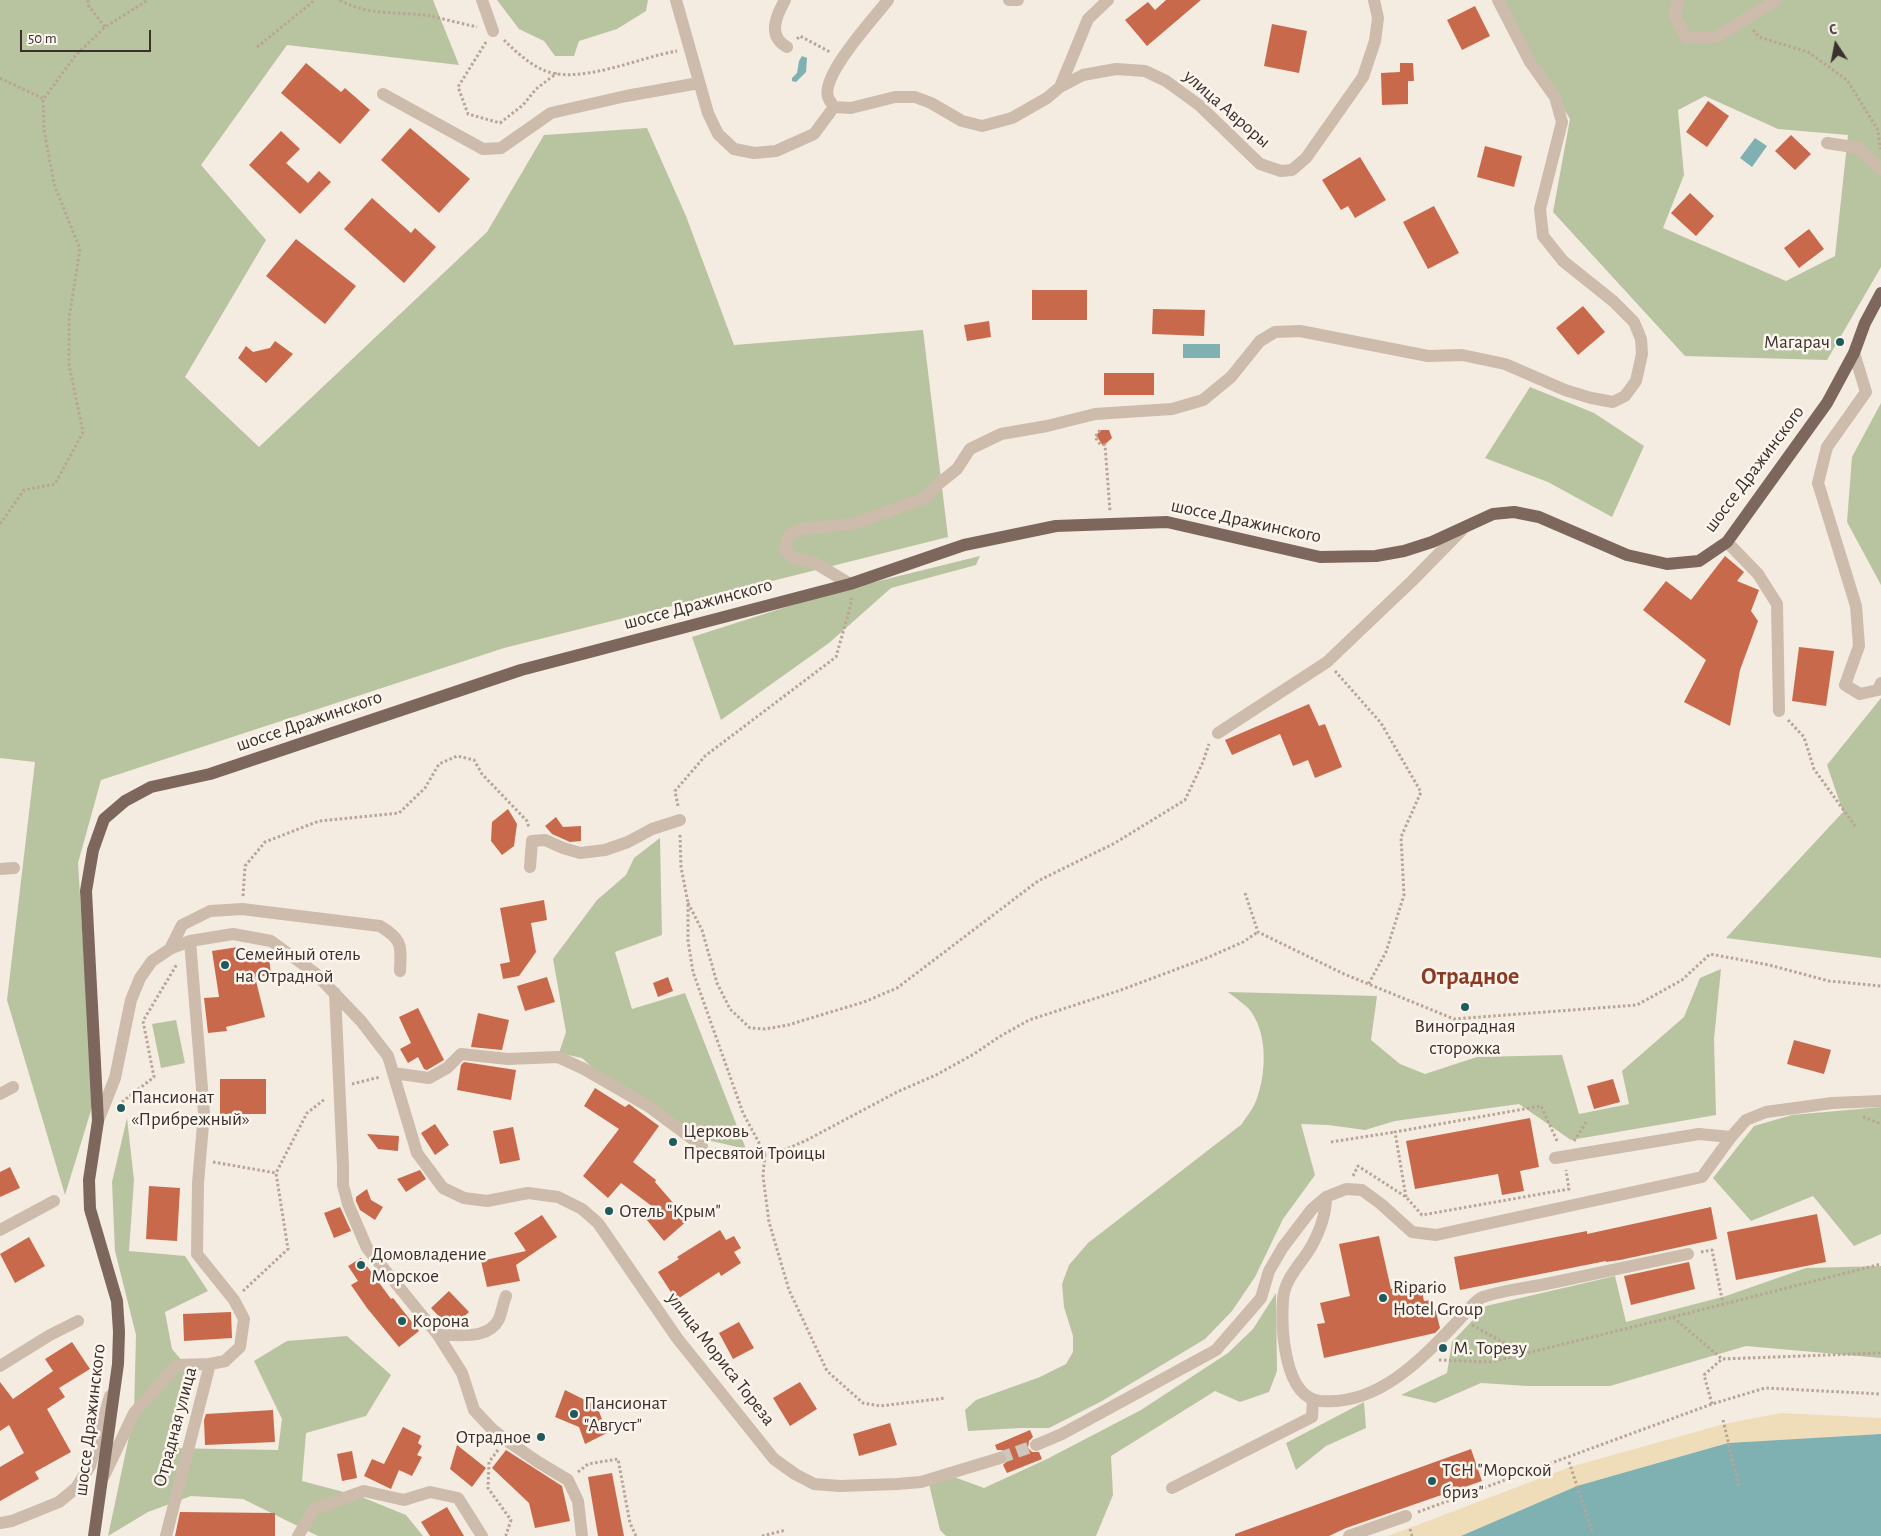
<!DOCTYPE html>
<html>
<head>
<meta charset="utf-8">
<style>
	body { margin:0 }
	#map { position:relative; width:1881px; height:1536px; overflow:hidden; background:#f4ebe1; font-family:"Alegreya Sans",sans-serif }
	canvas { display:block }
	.north { position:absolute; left:1811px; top:20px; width:50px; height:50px; -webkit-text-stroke:4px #fbf5ee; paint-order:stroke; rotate:349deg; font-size:14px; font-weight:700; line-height:20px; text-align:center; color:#3b302b }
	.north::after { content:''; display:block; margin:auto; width:18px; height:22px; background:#3b302b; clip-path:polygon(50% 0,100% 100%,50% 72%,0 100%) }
	.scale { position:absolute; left:20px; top:30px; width:131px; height:22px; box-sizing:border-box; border:2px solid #3b302b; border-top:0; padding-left:6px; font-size:15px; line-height:18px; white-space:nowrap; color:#3b302b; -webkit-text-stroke:4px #fbf5ee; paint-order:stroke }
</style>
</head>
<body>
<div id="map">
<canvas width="1881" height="1536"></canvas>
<div class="north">С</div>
<div class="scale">50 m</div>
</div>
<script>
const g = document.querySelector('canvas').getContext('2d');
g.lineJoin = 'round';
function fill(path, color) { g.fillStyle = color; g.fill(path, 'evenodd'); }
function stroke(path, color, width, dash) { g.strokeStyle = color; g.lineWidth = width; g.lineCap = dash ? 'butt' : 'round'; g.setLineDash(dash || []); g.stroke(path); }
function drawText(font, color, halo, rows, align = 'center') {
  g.font = font + ' "Alegreya Sans",sans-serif'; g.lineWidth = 5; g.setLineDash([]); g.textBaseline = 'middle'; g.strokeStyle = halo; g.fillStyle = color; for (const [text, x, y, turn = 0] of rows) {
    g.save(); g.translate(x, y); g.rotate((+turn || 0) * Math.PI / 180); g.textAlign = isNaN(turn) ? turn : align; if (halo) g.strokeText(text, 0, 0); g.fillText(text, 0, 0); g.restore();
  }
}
fill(new Path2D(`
	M0,0H433L459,65L287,45L201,165L266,240L185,377L259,447L487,232L544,135L647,128L686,216L734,345L923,330L948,537L504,648L101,780L78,863L93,1104L65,1195L7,1000L35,762L0,758Z
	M497,0H648L646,11L617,29L579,41L574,56H555L544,41L519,29Z
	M1498,0H1881V267L1827,360L1685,356L1553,212L1570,119ZM1705,96L1778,129L1848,135L1835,256L1786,281L1663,228L1684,175L1678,110Z
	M1530,387L1594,413L1644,446L1612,517L1548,482L1485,458Z
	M1881,403V585L1847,522L1852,457Z
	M980,556L976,565L891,588L829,643L721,720L692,637L830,593Z
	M1881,698V958L1726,938L1843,812L1827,765Z
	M660,838L662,935L615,952L632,1009L685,993L746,1149L690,1136L619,1092L582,1058L559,1053L566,1032L553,959L597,900L626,875L634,858Z
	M1721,969L1714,1039L1716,1115L1571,1140L1519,1104L1395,1121L1365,1130L1328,1125L1301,1124L1315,1175L1283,1219L1255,1277L1232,1311L1205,1339L1102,1401L1049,1428H1020L968,1431L965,1410L976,1400L1040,1377L1066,1364L1073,1352V1336L1064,1307L1062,1284L1069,1265L1088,1243L1242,1124C1246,1117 1253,1109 1256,1101C1266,1075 1268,1037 1252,1013C1247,1005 1236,999 1228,992L1377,996L1371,1040L1400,1064L1425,1074L1477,1057L1562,1055L1579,1114L1629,1104L1622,1071L1684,1017L1700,978Z
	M176,1020L185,1063L161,1068L152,1024Z
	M1881,1107V1234L1854,1246L1813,1196L1751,1221L1713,1178L1754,1126L1792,1115Z
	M127,1118L134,1180L129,1251L185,1256L208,1291L165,1312L172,1349L189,1369L166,1448L278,1450L282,1419L254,1361L287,1341L347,1336L391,1375L366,1416L306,1433L302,1481L359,1496L406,1515L423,1536H318L243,1499L191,1496L148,1512L108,1536L134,1413L136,1335L115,1251L112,1182Z
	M1881,1266V1358L1746,1346L1610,1386H1528L1481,1383L1435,1403L1401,1395L1447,1373L1452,1342L1486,1306L1615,1276L1626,1322L1726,1296L1806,1268Z
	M1276,1293L1277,1371L1269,1392L1240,1402L1215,1391L1111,1456L1113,1495L1096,1536H946L940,1530L929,1484L954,1477L984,1488L1047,1459L1141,1410L1228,1353L1253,1329Z
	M1364,1402L1366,1428L1326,1446L1296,1470L1286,1443Z`), '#b8c4a0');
fill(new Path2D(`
	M1781,1413L1881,1418V1434L1728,1443L1577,1486L1461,1536H1388L1570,1467L1724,1424Z`), '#efdcb8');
fill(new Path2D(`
	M802,56L807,58L806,72L796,82L792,81V78L797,73L799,61Z
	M1755,138L1767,146L1752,167L1740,158Z
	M1183,344H1220V358H1183Z
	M1881,1434V1536H1461L1577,1486L1728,1443Z`), '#7fb0b2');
fill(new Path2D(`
	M1166,0H1201L1147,46L1125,20L1148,2L1155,10Z
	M1475,6L1490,36L1462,50L1447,20Z
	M1272,24L1307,31L1299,73L1264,66Z
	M306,63L341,92L345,88L370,110L340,144L281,93Z
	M1400,63H1413L1414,81H1408V104L1382,105L1381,73L1400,72Z
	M1708,101L1729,116L1707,147L1686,132Z
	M410,128L470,179L439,213L381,160Z
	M281,131L300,149L286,163L308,183L319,171L331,182L300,214L249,165Z
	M1791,135L1811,154L1795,170L1775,151Z
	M1485,146L1522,156L1514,187L1477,177Z
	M1360,157L1386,200L1355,218L1348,206L1341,210L1322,180Z
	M1690,193L1714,216L1696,236L1671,213Z
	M372,198L411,233L415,228L436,247L404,283L344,229Z
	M1434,206L1459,253L1428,269L1403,222Z
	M1809,229L1824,249L1799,268L1784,248Z
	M296,239L356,286L325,324L266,276Z
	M1032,290H1087V320H1032Z
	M1583,306L1605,332L1578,355L1556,328Z
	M1153,309L1205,310L1204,336L1152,334Z
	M989,321L991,337L967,341L964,325Z
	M275,341L293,354L266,383L238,358L246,346L253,352L270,348Z
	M1104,373H1154V395H1104Z
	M1101,430H1109L1112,438L1103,446L1096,435Z
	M1725,556L1744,572L1737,581L1759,590L1751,611L1758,621L1740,670L1730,726L1684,702L1706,660L1643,610L1666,581L1691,600Z
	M1799,647L1834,651L1826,706L1792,701Z
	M1309,704L1319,726L1325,724L1342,767L1315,778L1308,760L1293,766L1280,734L1232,755L1225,740Z
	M508,809L517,824L514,846L502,855L491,841L492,822Z
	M556,817L563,827L581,826V841L570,842L552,834L545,826Z
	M544,900L547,920L531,923L536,952L519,976L503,979L500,964L510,962L500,908Z
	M238,947L240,962L269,957L271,975L255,977L265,1017L226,1027L227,1031L208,1033L204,998L219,997L212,951Z
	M547,977L555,1002L525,1011L517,986Z
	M668,977L673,991L658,997L653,983Z
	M418,1008L444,1060L427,1070L424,1069L418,1057L408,1063L400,1049L411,1043L399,1017Z
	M478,1013L509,1020L502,1050L471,1047Z
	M1794,1040L1831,1050L1824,1074L1787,1064Z
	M464,1062L516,1070L511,1100L457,1090L461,1065Z
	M220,1079H266V1114H220Z
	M1613,1079L1620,1102L1594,1109L1587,1086Z
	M595,1088L625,1107L629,1104L659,1126L633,1162L656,1180L655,1182L688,1220L664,1241L646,1219L657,1210L621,1183L608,1198L583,1176L619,1129L584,1106Z
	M1530,1118L1539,1167L1520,1171L1524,1191L1502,1195L1498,1174L1415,1189L1406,1141Z
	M435,1124L449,1145L435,1155L421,1133Z
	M513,1127L520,1160L500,1164L493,1131Z
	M367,1134L399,1136L398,1151L378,1149Z
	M10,1167L20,1188L0,1197V1172Z
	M420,1170L426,1179L406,1192L397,1179Z
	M149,1186L180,1188L177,1241L146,1239Z
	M367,1189L371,1200L383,1207L375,1220L360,1210L356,1201V1197Z
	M340,1207L351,1231L334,1238L324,1213Z
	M1711,1207L1717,1239L1620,1260L1606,1262V1261L1460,1290L1454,1257L1587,1231V1234Z
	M1817,1214L1826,1262L1736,1280L1727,1232Z
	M542,1215L557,1237L516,1265L520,1281L487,1287L481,1261L526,1251L514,1233Z
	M720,1230L726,1240L734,1236L741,1248L734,1252L741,1263L721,1276L719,1272L676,1300L658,1272L679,1259L677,1257Z
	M1379,1236L1391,1289L1420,1283L1424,1301L1433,1300L1440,1328L1435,1333L1324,1358L1317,1324L1325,1323L1320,1303L1350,1296L1339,1244Z
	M29,1237L45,1266L15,1283L0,1254Z
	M361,1258L391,1299L393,1298L419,1331L399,1347L367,1308L351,1285L358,1281L348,1266Z
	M1689,1262L1695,1289L1631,1305L1624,1276Z
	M449,1291L469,1312L453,1327H449L431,1308Z
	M231,1312L232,1338L184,1341L183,1314Z
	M739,1322L754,1348L733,1359L719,1333Z
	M72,1342L90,1369L59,1388L65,1397L47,1409L71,1452L35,1472L39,1479L0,1501V1467L24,1453L9,1425L0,1431V1382L13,1399L53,1371L45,1359Z
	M800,1382L817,1409L790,1426L773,1398Z
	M565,1390L597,1406L607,1433L585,1444L579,1427L555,1417Z
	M273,1410L275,1442L205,1445L204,1420L206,1414Z
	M890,1423L897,1445L859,1456L853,1434Z
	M403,1427L421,1436L418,1443L422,1446L417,1455L422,1457L412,1476L399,1470L391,1489L364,1476L372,1459L384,1464Z
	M1030,1430L1033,1437L1029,1441L1028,1448L1032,1452H1039L1042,1459L1007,1473L1003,1465L1008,1460V1455L1002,1450H997L995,1445Z
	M457,1445L486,1468L472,1487L450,1469Z
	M1471,1449L1482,1481L1346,1528L1329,1536H1235V1534Z
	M506,1450L562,1486L570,1521L535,1528L529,1503L492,1468Z
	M352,1451L357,1478L342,1481L337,1454Z
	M612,1473L624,1536H598L588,1477Z
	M447,1507L464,1536H430L421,1522Z
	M180,1512L275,1513V1536H175Z`), '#c8694b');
stroke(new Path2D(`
	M1000,1458L1036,1445`), '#cfc6bd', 12, [12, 6]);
stroke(new Path2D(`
	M88,0V5L105,27
	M340,0C364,15 397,12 424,15C441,18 459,23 477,27
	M1753,30L1759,37L1808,52L1847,80L1878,130L1880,149
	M797,39L800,36L830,52
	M504,40C515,51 527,62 541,69C575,87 640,57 677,51
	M486,42L458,87L468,114L500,123L523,105L536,89L557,73
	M257,47L315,0
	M0,78L44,99
	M1100,430L1095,437L1099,443L1105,445L1110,511
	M0,524L24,490L55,484L83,432L69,365V318L80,249L54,184L44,130L43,100L75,56L105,27L148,0
	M1335,671L1381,723L1421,792L1401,837L1404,895L1386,952L1368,985
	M1788,720L1804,737L1814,769L1855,826
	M678,806L675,791L705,756L836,657L851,604V598
	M680,835L681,867L688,903V941L693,972L743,1113L765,1154L763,1176L769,1222L789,1290L827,1371L863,1403L880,1406L946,1398
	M1245,893L1258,932L1344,974L1454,1019L1637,1005L1682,980L1710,954L1769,965L1829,981L1881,986
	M243,896L245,866L265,842L319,821L399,813L425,788L439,764L457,756L474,760L482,774L527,821L529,828
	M688,903L702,930L717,983L730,1009L750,1028L765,1029L788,1025L834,1011L864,1002L897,988L1038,881L1115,843L1185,800L1203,762L1209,744
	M352,1084L380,1077
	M122,1102L154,1077L143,1021L177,964
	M1863,1117L1881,1124
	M1574,1141L1587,1121
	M1331,1142L1395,1132
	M715,1149L746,1157L782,1151L805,1141L897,1092L936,1075L974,1054L999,1037L1029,1020L1121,990L1209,957L1243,942L1258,932
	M213,1162L276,1173
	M1353,1176L1358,1166L1406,1197L1422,1215L1569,1189L1566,1170
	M1406,1197L1395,1132L1541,1106L1558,1143
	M1701,1252L1712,1250L1723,1304
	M243,1291L288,1249L276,1173L307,1113L325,1099
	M1673,1317L1881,1264
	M1472,1325L1526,1355
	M1439,1360L1491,1362L1673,1317L1722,1359L1881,1353
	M1712,1404L1704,1375L1722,1359
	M1723,1420L1739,1487
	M498,1450L489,1462L488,1488L511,1520L506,1535L503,1536
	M1569,1462L1592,1531
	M578,1472L588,1464L618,1459L630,1523L636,1536
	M1418,1512L1712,1404L1765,1388L1881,1394
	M1410,1529L1412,1536
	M762,1536L786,1530`), '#b9a596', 3, [2.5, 2.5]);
stroke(new Path2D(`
	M482,0L493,31
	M676,0L708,113L718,134L734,149L754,153L776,151L814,134L834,107
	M785,0C776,16 767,36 787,47
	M888,0C874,18 821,75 828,97C829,100 832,104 834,107L851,108L895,97H915L931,103L962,121L982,126L1012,118L1047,98L1060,87L1083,75L1116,69L1145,71L1166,81L1199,105L1260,164L1281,171L1292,170L1306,158L1363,77L1375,41L1378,18L1374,0
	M1009,0H1018
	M1679,0L1674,14L1686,38L1717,37L1776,0
	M1060,87L1088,19L1108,0
	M383,94L483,149L501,148L551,113L626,96L699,83
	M1827,143L1859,148L1881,169
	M1854,353L1866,392L1827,447L1818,483L1856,606L1859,646L1845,685L1860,694L1878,690L1881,683
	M1727,542L1758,574L1777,604L1779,711
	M850,584L815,563L793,558L785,549L789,535L801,529L853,524L925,498L937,485L957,469L970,449L1001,434L1047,426L1095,414L1172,409L1203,400L1231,377L1260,341L1275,332L1300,331L1428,356L1462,355L1505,364L1565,390L1591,398L1613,402L1625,396L1636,381L1642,354L1641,339L1634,322L1613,301L1563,261L1543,236L1540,209L1562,122L1555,97L1530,62L1498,0
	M1218,733L1327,662L1412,581L1462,530
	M530,867L532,841L545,840L563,848L580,853L605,850L628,842L652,829L680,820
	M0,869L14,868
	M170,949L182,925L210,911L242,909L380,926C403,940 401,945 400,971
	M335,993L343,1166V1185L348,1204L367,1248L438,1335L462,1373L474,1410L492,1429L506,1440L538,1462L568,1480L578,1501L582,1536
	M393,1073L429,1078L447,1068L461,1054L508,1059L558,1057L584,1069L648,1106L702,1146
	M0,1094L13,1087
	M98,1121L115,1078L131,1000L140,978L152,961L170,949L190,941L233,934L271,941L315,973L361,1021L388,1056L417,1153L443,1188L464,1198L487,1201L528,1193L558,1197L582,1209L598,1223L677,1338L774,1459L795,1474L814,1484L840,1486L897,1484L921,1482L1000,1458
	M1555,1158L1699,1134L1731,1137
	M1326,1197C1326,1216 1320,1231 1311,1247C1301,1264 1284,1279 1283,1300C1281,1329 1284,1397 1320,1401C1377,1406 1420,1361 1456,1323C1463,1316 1476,1299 1483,1297C1503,1290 1526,1288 1546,1284C1593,1274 1640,1264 1688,1254
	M0,1230L54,1201
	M438,1335C458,1334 488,1341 499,1319C502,1312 503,1303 506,1296
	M0,1366L50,1335L78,1321
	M1036,1445L1062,1434L1216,1350L1261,1298L1269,1271L1283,1247L1312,1209L1326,1197L1346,1189L1362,1190L1381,1204L1412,1232L1436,1235L1702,1177L1731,1137L1746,1120L1766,1112L1832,1103L1881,1101
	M104,1476L134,1413L177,1365L210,1364
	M1172,1488L1312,1417L1313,1400
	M0,1523L12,1521L59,1502L76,1488L90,1466L110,1396
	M166,1536L210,1364L225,1361L240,1347L244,1319L234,1300L197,1254L198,1183L204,1113L190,941
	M298,1536L314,1509L364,1491L404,1500L430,1492L458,1498L482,1536
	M1349,1536L1406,1516`), '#cdbbac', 12);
stroke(new Path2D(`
	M94,1536L118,1364L119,1332L117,1301L90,1209L89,1180L98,1121L86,891L93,850L104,819L125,801L151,787L210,774L521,670L850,584L964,545L1056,526L1167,522L1320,557L1376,556L1404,551L1432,542L1493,514L1514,512L1539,517L1627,555L1667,564L1699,561L1727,542L1827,403L1854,353L1865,323L1881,293`), '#7d675c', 12);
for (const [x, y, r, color] of [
	[1840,342,5,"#1f5a5e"],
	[225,965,5,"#1f5a5e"],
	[1465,1007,5,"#1f5a5e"],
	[121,1108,5,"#1f5a5e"],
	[673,1142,5,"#1f5a5e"],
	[609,1211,5,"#1f5a5e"],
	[361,1265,5,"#1f5a5e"],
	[1383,1298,5,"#1f5a5e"],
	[402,1321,5,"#1f5a5e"],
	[1443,1348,5,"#1f5a5e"],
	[574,1414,5,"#1f5a5e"],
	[541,1437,5,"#1f5a5e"],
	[1432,1481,5,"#1f5a5e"]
]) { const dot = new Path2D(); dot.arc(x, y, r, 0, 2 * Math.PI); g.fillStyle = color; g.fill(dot); stroke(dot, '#fbf5ee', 2); }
drawText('19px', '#3b302b', '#fbf5ee', [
	["улица Авроры",1227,109,41],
	["шоссе Дражинского",1754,469,-53],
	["шоссе Дражинского",1246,521,12],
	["шоссе Дражинского",698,604,-15],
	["шоссе Дражинского",309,721,-19],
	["улица Мориса Тореза",721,1359,52],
	["шоссе Дражинского",90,1420,-83],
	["Отрадная улица",175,1427,-75]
]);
drawText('19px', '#3b302b', '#fbf5ee', [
	["Магарач",1830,342,"right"],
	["Семейный отель",235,954],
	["на Отрадной",235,976],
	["Виноградная",1465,1026,"center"],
	["сторожка",1465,1048,"center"],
	["Пансионат",131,1097],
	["«Прибрежный»",131,1119],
	["Церковь",683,1131],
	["Пресвятой Троицы",683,1153],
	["Отель \"Крым\"",619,1211],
	["Домовладение",371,1254],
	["Морское",371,1276],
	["Ripario",1393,1287],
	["Hotel Group",1393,1309],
	["Корона",412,1321],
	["М. Торезу",1453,1348],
	["Пансионат",584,1403],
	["\"Август\"",584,1425],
	["Отрадное",531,1437,"right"],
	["ТСН \"Морской",1442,1470],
	["бриз\"",1442,1492]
], 'left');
drawText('bold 24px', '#8c3b22', '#fbf5ee', [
	["Отрадное",1470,977]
]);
</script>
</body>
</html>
